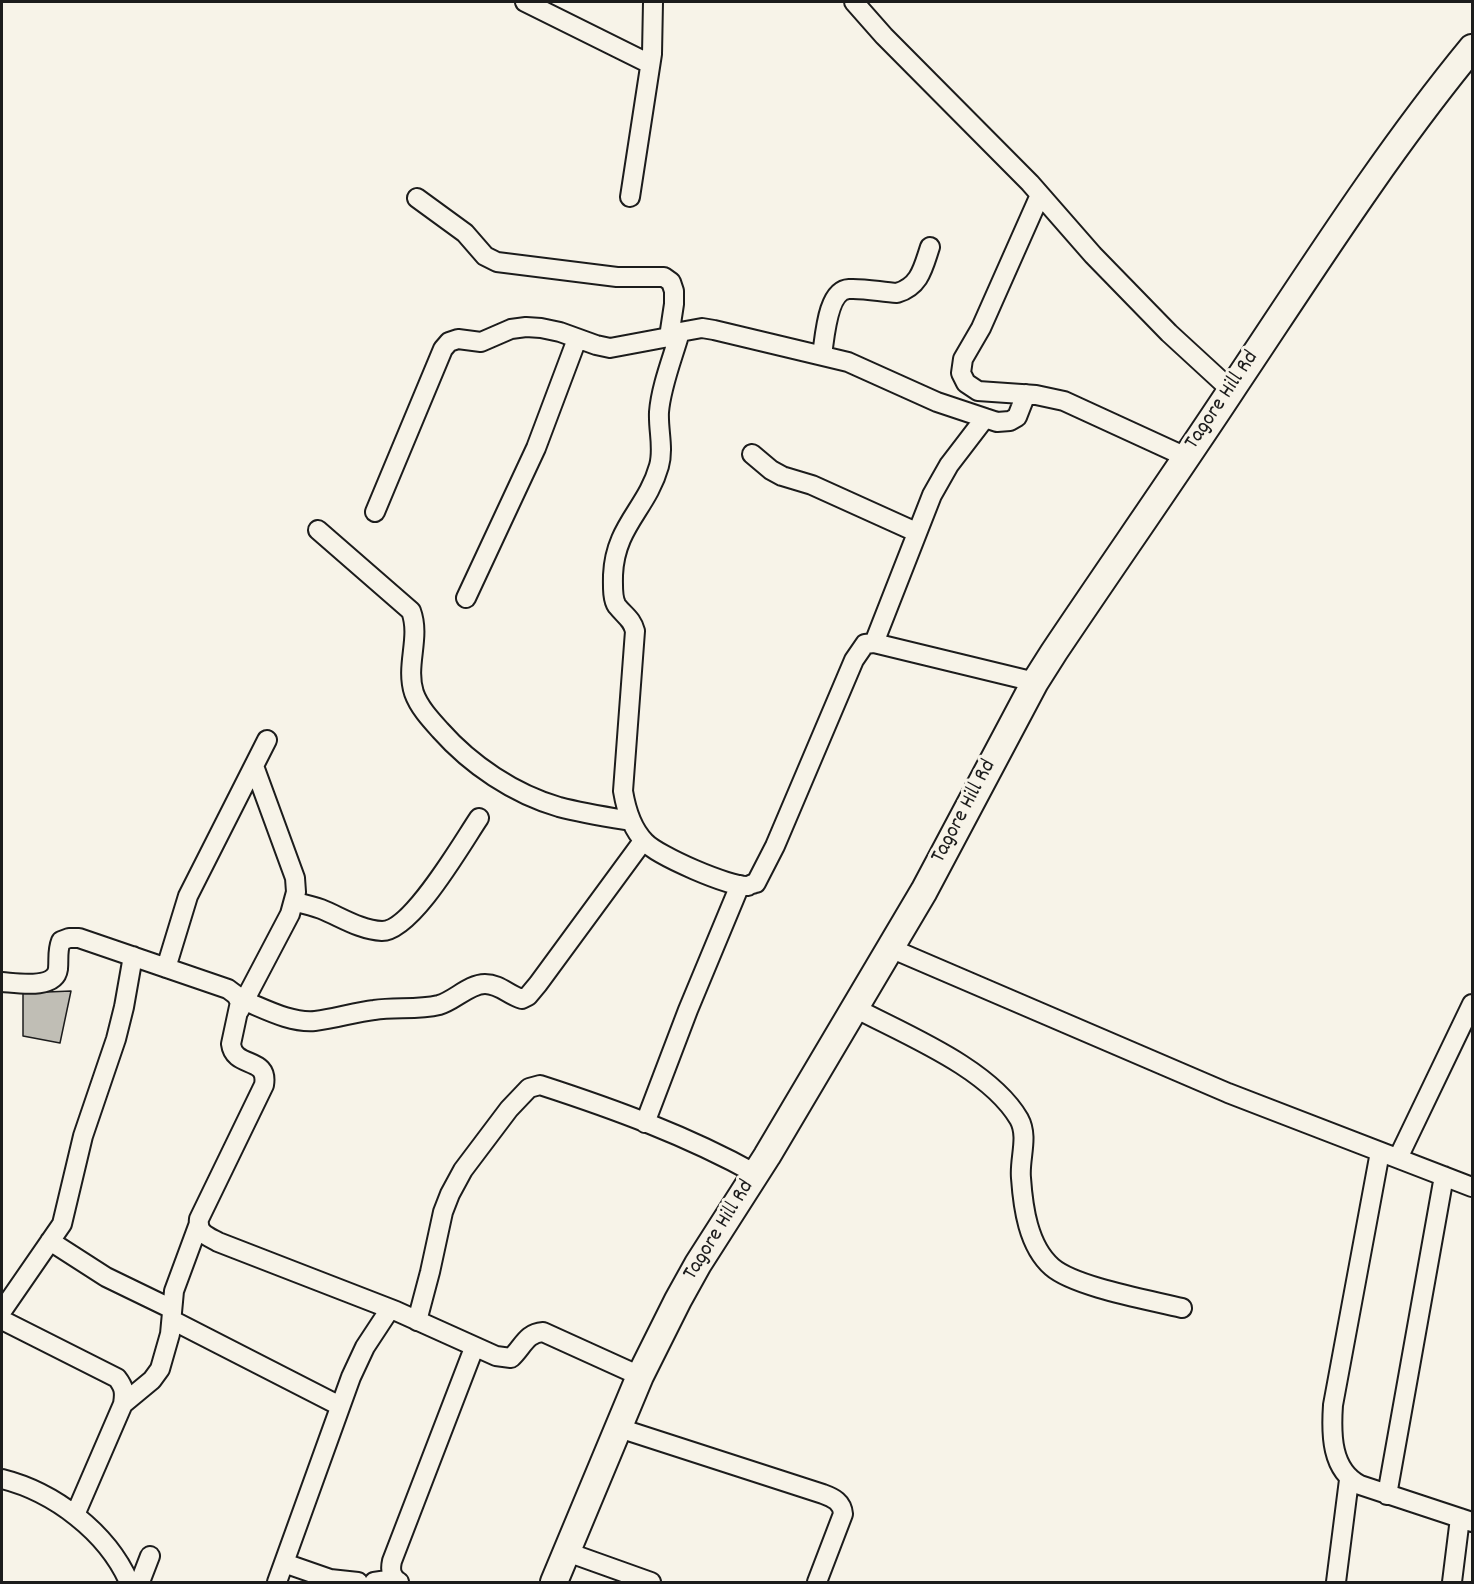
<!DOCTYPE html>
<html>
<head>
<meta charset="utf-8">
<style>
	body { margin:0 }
	#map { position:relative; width:1474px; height:1584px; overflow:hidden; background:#f7f3e8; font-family:Dekko,sans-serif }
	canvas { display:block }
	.frame { position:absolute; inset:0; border:3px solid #1c1c1c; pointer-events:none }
</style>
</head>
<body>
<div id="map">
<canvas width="1474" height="1584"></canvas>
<div class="frame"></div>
</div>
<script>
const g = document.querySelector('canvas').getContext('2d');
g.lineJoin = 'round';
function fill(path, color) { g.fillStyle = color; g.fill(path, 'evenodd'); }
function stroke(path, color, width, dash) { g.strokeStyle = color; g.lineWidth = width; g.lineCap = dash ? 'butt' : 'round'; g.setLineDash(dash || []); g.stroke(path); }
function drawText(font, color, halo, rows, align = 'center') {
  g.font = font + ' Dekko,sans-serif'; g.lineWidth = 6; g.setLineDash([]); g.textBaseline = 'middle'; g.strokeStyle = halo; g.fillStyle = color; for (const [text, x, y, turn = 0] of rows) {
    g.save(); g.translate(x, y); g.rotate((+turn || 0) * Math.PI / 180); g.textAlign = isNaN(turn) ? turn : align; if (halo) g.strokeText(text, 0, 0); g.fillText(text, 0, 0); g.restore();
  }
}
const building = new Path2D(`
	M71,991L60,1043L23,1036V993Z`);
fill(building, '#c0beb5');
stroke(building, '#1c1c1c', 1.5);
const street = new Path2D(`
	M525,2L650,64
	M854,2L884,36L1030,183L1093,255L1169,333L1231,390
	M1040,195L981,328L963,359L961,373L966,383L978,391L1036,395L1064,401L1186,457
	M630,197L652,54L653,2
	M417,198L465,233L485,256L497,262L617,277H664L671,282L674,291V304L669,337
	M680,332C673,357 661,386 659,412C658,430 664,448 659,466C647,509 615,526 613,575C613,584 612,599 617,606C625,616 632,619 635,631L623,791C626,809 632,829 645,842C658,856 729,887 748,886C749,885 755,883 756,883L775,846L854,660L865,644L874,643L1035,682
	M822,355C825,337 827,290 849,289C864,288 881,292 897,293C920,286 923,268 930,247
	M752,454L771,470L782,476L812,485L916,532
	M375,512L443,349L449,342L458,339L481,342L511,329L526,327L541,328L560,332L596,345L610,348L669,337L680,332L702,328L714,330L848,362L937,402L997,422L1010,421L1017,417L1026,394
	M318,530L411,611C421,638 405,665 414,693C419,707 430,719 440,730C471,765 514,794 559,807C582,813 607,817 631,821
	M466,598L536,448L577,339
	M874,643L932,495L949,465L985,418
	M295,902C304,904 313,906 321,909C341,917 360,930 382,931C412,931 462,843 479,818
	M890,948L1228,1093L1472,1187
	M166,968L188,896L267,740
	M2,982C17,983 55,990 58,969C59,959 57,951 61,941L69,938H79L228,989L236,995L240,1002L231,1044C234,1069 269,1056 264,1085L199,1219C197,1233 207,1236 218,1242L396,1311L496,1356L511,1358C523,1347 526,1333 543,1332L640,1376
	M245,1001C267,1010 291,1023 315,1021C335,1019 355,1012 374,1010C396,1007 418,1010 439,1005C454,1001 469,984 485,984C500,984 508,995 522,999L528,996L538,984L643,841
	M855,1008C906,1035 989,1068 1019,1119C1029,1137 1019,1159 1021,1178C1023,1207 1028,1246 1052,1267C1075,1287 1150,1300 1182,1308
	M239,1011L290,914L296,892L295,878L254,766
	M645,1123L688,1010L740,885
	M1380,1152L1333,1405C1331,1434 1331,1470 1360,1485L1472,1522
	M1398,1158L1472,1004
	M50,1241L106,1277L172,1309
	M2,1311L62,1224L83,1136L116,1039L124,1007L133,956
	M2,1320L117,1378C124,1387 125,1392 123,1404L75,1515
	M172,1320L340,1406
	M417,1321L430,1272L443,1212L450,1194L463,1170L509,1109L529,1088L540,1085C614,1109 688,1136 756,1174
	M123,1404L152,1380L160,1369L170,1334L174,1291L198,1226
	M619,1428L823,1494C834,1498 842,1502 843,1514L817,1582
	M2,1479C54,1492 107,1532 129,1582
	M1387,1495L1444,1176
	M567,1552L651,1582
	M284,1563L330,1579L358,1582
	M140,1582L150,1556
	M277,1582L351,1377L365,1347L390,1309
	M374,1582L394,1579
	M399,1582C391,1577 390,1570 392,1561L474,1348
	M1336,1582L1349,1480
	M1452,1582L1460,1518`);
const secondary = new Path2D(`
	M554,1582L640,1376L678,1300L698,1264L767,1156L924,891L1035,682L1054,652C1113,564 1174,477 1232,389C1309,274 1384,155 1472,48`);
stroke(street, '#1c1c1c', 22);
stroke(secondary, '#1c1c1c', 30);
stroke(street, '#f7f3e8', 18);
stroke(secondary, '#f7f3e8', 26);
drawText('22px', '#1c1c1c', '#f7f3e8', [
	["Tagore Hill Rd",1223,401,-56],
	["Tagore Hill Rd",965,812,-62],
	["Tagore Hill Rd",720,1231,-58]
]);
</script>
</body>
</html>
